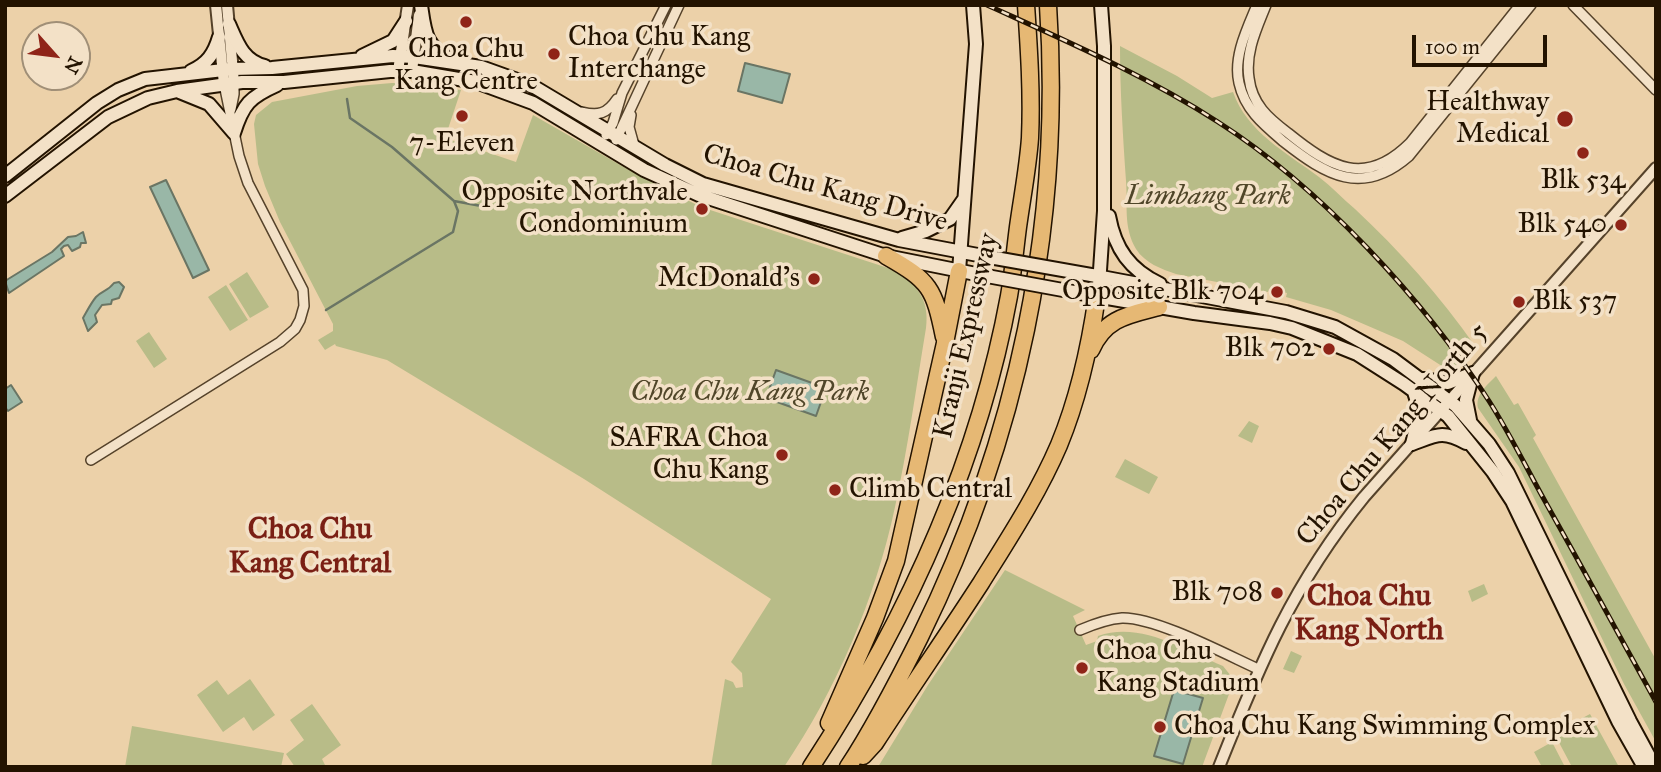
<!DOCTYPE html>
<html>
<head>
<meta charset="utf-8">
<style>
	body { margin:0 }
	#map { position:relative; width:1661px; height:772px; overflow:hidden; background:#ecd1a9; font-family:"IM FELL Great Primer",serif }
	canvas { display:block }
	.frame { position:absolute; inset:0; border:7px solid #231300; pointer-events:none }
	.north { position:absolute; left:21px; top:21px; width:70px; height:70px; box-sizing:border-box; background:#f3e1c7; border:2px solid #a08f77; border-radius:50%; rotate:118deg; font-size:19px; font-weight:700; line-height:28px; text-align:center; color:#231300 }
	.north::after { content:''; display:block; margin:auto; width:24px; height:32px; background:#8f2418; clip-path:polygon(50% 0,100% 100%,50% 72%,0 100%) }
	.scale { position:absolute; left:1412px; top:35px; width:135px; height:32px; box-sizing:border-box; border:4px solid #231300; border-top:0; padding-left:9px; font-size:21px; line-height:24px; white-space:nowrap; color:#231300; -webkit-text-stroke:5px #f3e1c7; paint-order:stroke }
</style>
</head>
<body>
<div id="map">
<canvas width="1661" height="772"></canvas>
<div class="frame"></div>
<div class="north">N</div>
<div class="scale">100 m</div>
</div>
<script>
const g = document.querySelector('canvas').getContext('2d');
g.lineJoin = 'round';
function fill(path, color) { g.fillStyle = color; g.fill(path, 'evenodd'); }
function stroke(path, color, width, dash) { g.strokeStyle = color; g.lineWidth = width; g.lineCap = dash ? 'butt' : 'round'; g.setLineDash(dash || []); g.stroke(path); }
function drawText(font, color, halo, rows, align = 'center') {
  g.font = font + ' "IM FELL Great Primer",serif'; g.lineWidth = 7; g.setLineDash([]); g.textBaseline = 'middle'; g.strokeStyle = halo; g.fillStyle = color; for (const [text, x, y, turn = 0] of rows) {
    g.save(); g.translate(x, y); g.rotate((+turn || 0) * Math.PI / 180); g.textAlign = isNaN(turn) ? turn : align; if (halo) g.strokeText(text, 0, 0); g.fillText(text, 0, 0); g.restore();
  }
}
fill(new Path2D(`
	M1120,46L1177,76L1212,98L1233,92C1247,132 1287,153 1319,177C1332,187 1343,199 1355,209C1399,250 1441,297 1475,346C1467,356 1460,367 1448,370L1403,341L1331,310L1286,297L1287,293L1269,289L1268,292L1176,274C1161,269 1145,263 1136,249C1123,227 1128,205 1126,181C1123,136 1120,92 1120,46Z
	M392,83H413L461,90L445,138L516,162L533,115L636,174L701,207L891,269C916,282 930,299 926,328C916,388 908,448 895,507C875,600 837,688 784,767H711L725,679L733,682L736,688L743,687L742,673L731,662L771,599L584,479L387,360L336,346L335,344L325,350L318,340L333,331V324L280,222L265,186L258,164L254,124L256,115L272,102L357,86Z
	M247,272L269,307L250,318L229,284Z
	M226,285L248,320L230,331L208,297Z
	M149,332L167,359L154,368L136,341Z
	M1496,376L1514,405L1518,403L1536,435L1533,438L1656,660V742L1624,684L1519,467L1478,408C1475,395 1487,385 1496,376Z
	M1249,421L1259,426L1252,443L1238,436Z
	M1125,459L1158,477L1149,494L1115,477Z
	M1005,570L1085,610L1073,616L1086,645L1097,641L1098,636C1141,621 1184,650 1223,666L1231,676L1232,686L1202,767H878L928,685Z
	M1484,584L1488,594L1472,602L1468,591Z
	M1291,651L1302,656L1294,673L1283,669Z
	M250,679L275,715L253,731L244,717L223,732L197,695L217,680L228,695Z
	M312,704L341,745L322,759L326,767H295L286,754L304,740L290,720Z
	M1590,714L1619,767H1572L1554,733Z
	M132,726L284,753L281,767H125Z
	M1552,742L1565,767H1542L1534,752Z`), '#b8bc88');
const water = new Path2D(`
	M745,63L790,74L782,103L738,91Z
	M166,180L209,270L193,278L150,187Z
	M83,232L86,243H81L80,247L72,251L68,245L64,246L61,249L64,256L9,293L5,281L52,252L68,237L76,236Z
	M119,282L124,287L119,298L112,300L111,304L102,305L95,315L97,322L88,331L83,318C87,311 91,303 96,297C102,291 108,291 114,283Z
	M776,370L826,388L816,416L766,398Z
	M11,385L22,402L8,411L5,407V389Z
	M1174,690L1203,698L1183,764L1154,756Z`);
fill(water, '#99b7a7');
stroke(water, '#6a7564', 2);
stroke(new Path2D(`
	M454,201L492,208
	M326,310L453,232L458,211L454,201L392,147L350,118L347,99`), '#6a7564', 2.5);
const minor = new Path2D(`
	M1257,5C1247,29 1233,57 1239,83C1245,110 1264,125 1284,142C1326,175 1362,197 1409,156L1531,5
	M1266,5C1257,28 1245,52 1249,78C1252,104 1268,118 1288,133C1330,167 1365,188 1410,143L1520,5
	M1573,5L1656,90
	M231,109L234,94V83
	M582,112C598,116 607,114 617,99
	M631,115L629,127L634,145
	M606,135L613,123L622,93L666,5
	M616,140L679,5
	M91,460L280,342L295,329L300,320L304,306L303,290L248,183L239,156L224,84
	M1080,630C1094,624 1107,619 1122,618C1155,617 1225,654 1258,669`);
const tertiary = new Path2D(`
	M216,5L224,84
	M227,5L234,83
	M398,71L408,5
	M412,71L419,15
	M1219,767C1260,664 1293,584 1364,497L1656,168`);
const secondary = new Path2D(`
	M421,5C425,33 425,46 452,60
	M229,24C237,42 243,61 265,66
	M362,56L393,41L406,21
	M191,71C207,64 214,54 219,37
	M177,91L209,104L234,133
	M234,133C243,104 250,97 277,85
	M5,176L97,103L118,90L145,79L232,69L272,68L393,56L414,57L481,67L531,85L665,165L703,184L899,240L978,255
	M5,196L108,117L148,98L177,91L242,82H284L390,71H412L476,82L533,103L644,170L699,195L886,256L976,274
	M1109,216C1115,249 1130,270 1160,284
	M902,238L926,231L950,219L964,199
	M959,271L976,44L973,5
	M1091,275L1286,312L1335,327L1393,359L1456,406L1489,444L1508,473L1630,721L1655,767
	M1099,285L1104,211V46L1101,5
	M1090,295L1194,313L1270,323L1292,328L1357,354L1404,384L1448,416L1493,472L1512,501L1618,721L1644,767
	M1423,379L1448,383L1473,373
	M1470,420L1466,400L1473,373
	M1412,444C1437,435 1442,430 1466,443
	M1412,444L1420,411L1414,392`);
const motorway = new Path2D(`
	M886,256C930,281 934,288 944,337
	M1091,350C1105,318 1128,315 1159,307
	M829,723L875,618L896,561L945,343L959,271
	M863,756L875,743C910,689 946,637 981,583C1009,538 1038,494 1059,445C1078,399 1090,345 1097,296
	M811,767C905,623 978,465 1009,296C1013,273 1015,250 1018,227C1022,198 1028,167 1030,138C1032,94 1029,49 1026,5
	M848,767C875,726 898,681 920,637C1017,440 1063,225 1048,5`);
stroke(minor, '#55422a', 12);
stroke(tertiary, '#55422a', 14);
stroke(secondary, '#231300', 16);
stroke(motorway, '#231300', 19);
stroke(minor, '#f3e1c7', 9);
stroke(tertiary, '#f3e1c7', 10);
stroke(secondary, '#f3e1c7', 12);
stroke(motorway, '#e6b874', 16);
const rail = new Path2D(`
	M987,5C1066,41 1145,75 1218,122C1320,187 1424,300 1489,401C1510,434 1527,469 1546,503C1583,569 1619,635 1656,702`);
stroke(rail, '#231300', 5);
stroke(rail, '#f3e1c7', 2.5, [8]);
const secondaryBridge = new Path2D(`
	M978,255L1091,275
	M976,274L1090,295`);
stroke(secondaryBridge, '#231300', 16, []);
stroke(secondaryBridge, '#f3e1c7', 12);
for (const [x, y, r, color] of [
	[466,22,7,"#8f2418"],
	[554,54,7,"#8f2418"],
	[462,116,7,"#8f2418"],
	[1565,119,9,"#8f2418"],
	[1583,153,7,"#8f2418"],
	[702,209,7,"#8f2418"],
	[1621,225,7,"#8f2418"],
	[814,279,7,"#8f2418"],
	[1277,292,7,"#8f2418"],
	[1519,302,7,"#8f2418"],
	[1329,349,7,"#8f2418"],
	[782,455,7,"#8f2418"],
	[835,490,7,"#8f2418"],
	[1277,593,7,"#8f2418"],
	[1082,668,7,"#8f2418"],
	[1160,727,7,"#8f2418"]
]) { const dot = new Path2D(); dot.arc(x, y, r, 0, 2 * Math.PI); g.fillStyle = color; g.fill(dot); stroke(dot, '#f3e1c7', 2.5); }
drawText('28px', '#231300', '#f3e1c7', [
	["Choa Chu Kang",568,38,"left"],
	["Interchange",568,70,"left"],
	["Choa Chu",466,50,"center"],
	["Kang Centre",466,82,"center"],
	["Healthway",1549,103],
	["Medical",1549,135],
	["7-Eleven",462,144,"center"],
	["Blk 534",1583,181,"center"],
	["Opposite Northvale",688,193],
	["Condominium",688,225],
	["Blk 540",1607,225],
	["McDonald's",800,279],
	["Opposite Blk 704",1263,292],
	["Blk 537",1533,302,"left"],
	["Blk 702",1315,349],
	["SAFRA Choa",768,439],
	["Chu Kang",768,471],
	["Climb Central",849,490,"left"],
	["Blk 708",1263,593],
	["Choa Chu",1096,652,"left"],
	["Kang Stadium",1096,684,"left"],
	["Choa Chu Kang Swimming Complex",1174,727,"left"]
], 'right');
drawText('28px', '#231300', '#f3e1c7', [
	["Choa Chu Kang Drive",825,189,16],
	["Kranji Expressway",967,336,-77],
	["Choa Chu Kang North 5",1393,435,-50]
]);
drawText('italic 28px', '#504629', '#f3e1c7', [
	["Limbang Park",1208,197],
	["Choa Chu Kang Park",750,393]
]);
drawText('bold 30px', '#7a1f14', '#f3e1c7', [
	["Choa Chu",310,531],
	["Kang Central",310,565],
	["Choa Chu",1369,598],
	["Kang North",1369,632]
]);
</script>
</body>
</html>
